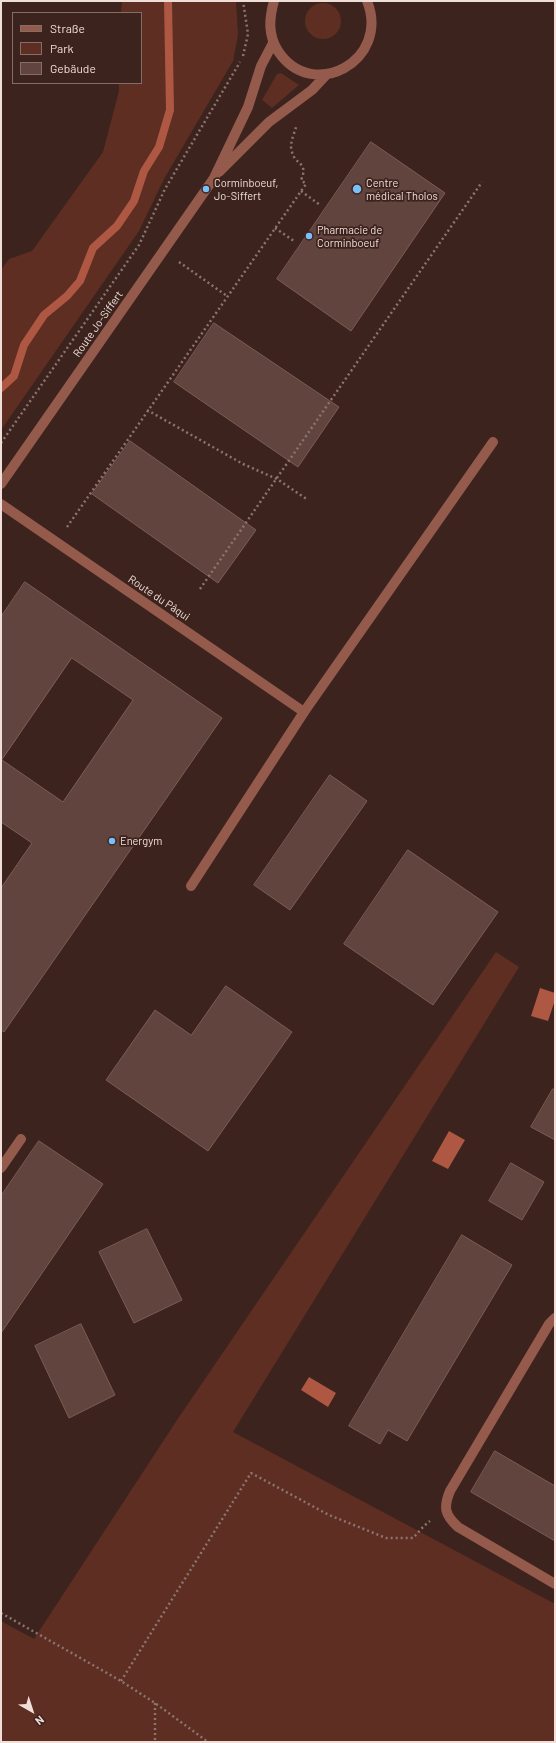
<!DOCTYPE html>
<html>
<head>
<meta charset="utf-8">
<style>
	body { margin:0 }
	#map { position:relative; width:556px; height:1743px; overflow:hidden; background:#3d231d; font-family:Barlow,sans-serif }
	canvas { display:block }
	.frame { position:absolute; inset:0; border:2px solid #f0ded9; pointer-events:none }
	.legend { position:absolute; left:12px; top:12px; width:130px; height:72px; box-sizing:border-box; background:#3d231d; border:1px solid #856e68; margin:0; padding:5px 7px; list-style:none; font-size:12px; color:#f0ded9 }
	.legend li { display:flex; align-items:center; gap:8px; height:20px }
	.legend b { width:20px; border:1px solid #856e68 }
	.north { position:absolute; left:12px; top:1691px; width:40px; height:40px; -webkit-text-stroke:3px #3d231d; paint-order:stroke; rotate:141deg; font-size:11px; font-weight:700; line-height:16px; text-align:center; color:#f0ded9 }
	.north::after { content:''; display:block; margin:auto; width:14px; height:18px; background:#f0ded9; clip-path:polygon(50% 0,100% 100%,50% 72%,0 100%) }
</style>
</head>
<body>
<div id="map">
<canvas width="556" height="1743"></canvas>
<div class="frame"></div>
<ul class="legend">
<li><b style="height:5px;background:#945a4b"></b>Straße</li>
<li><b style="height:11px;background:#5e2e22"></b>Park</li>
<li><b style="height:11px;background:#61443d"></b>Gebäude</li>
</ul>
<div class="north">N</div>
</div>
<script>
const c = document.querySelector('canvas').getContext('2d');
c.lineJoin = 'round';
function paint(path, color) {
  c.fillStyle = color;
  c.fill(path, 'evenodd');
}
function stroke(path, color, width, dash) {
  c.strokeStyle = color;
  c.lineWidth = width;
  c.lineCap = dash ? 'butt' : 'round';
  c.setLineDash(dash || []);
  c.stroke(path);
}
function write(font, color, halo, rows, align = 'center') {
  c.font = font + ' Barlow,sans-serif';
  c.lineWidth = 3.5;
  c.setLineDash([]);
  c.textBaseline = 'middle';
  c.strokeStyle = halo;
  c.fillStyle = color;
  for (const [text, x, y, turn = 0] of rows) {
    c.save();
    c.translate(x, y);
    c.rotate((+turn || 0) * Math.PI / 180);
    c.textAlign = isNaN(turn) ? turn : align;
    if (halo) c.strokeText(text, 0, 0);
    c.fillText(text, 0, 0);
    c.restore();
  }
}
paint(new Path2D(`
	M 122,1 L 236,1 L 238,35 L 233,61 L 164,179 L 139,231 L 1,430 L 1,270 L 9,259 L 32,251 L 103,152 L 119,91 L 119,83 L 141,83 L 141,13 L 121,13 Z
	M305 21a18 18 0 1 1 36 0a18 18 0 1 1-36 0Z
	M 281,73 L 299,85 L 272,108 L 262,100 L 277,74 Z
	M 496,952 L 519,967 L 233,1432 L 555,1604 L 555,1742 L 1,1742 L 1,1621 L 34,1639 L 177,1420 Z`), '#5e2e22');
paint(new Path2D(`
	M 540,988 L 555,993 L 555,1000 L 548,1021 L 531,1016 Z
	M 449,1131 L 465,1140 L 448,1169 L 432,1161 Z
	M 309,1377 L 336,1393 L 328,1407 L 301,1390 Z`), '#ae5742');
stroke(new Path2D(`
	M 1,388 L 14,376 L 24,345 L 44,315 L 67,296 L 80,281 L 93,248 L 117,226 L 134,201 L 144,171 L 159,147 L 170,110 L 168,1`), '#ae5742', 8);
const building = new Path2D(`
	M 371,142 L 445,193 L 351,331 L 277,279 Z
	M 214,323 L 339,407 L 298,467 L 174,382 Z
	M 130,441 L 256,530 L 218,583 L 92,494 Z
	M 25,582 L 222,718 L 4,1032 L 1,1030 L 1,888 L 32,843 L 1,822 L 1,617 ZM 72,658 L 133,700 L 63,802 L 2,760 Z
	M 330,775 L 367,801 L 290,910 L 254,885 Z
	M 408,850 L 498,912 L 433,1005 L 344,944 Z
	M 226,986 L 292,1032 L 208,1151 L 106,1080 L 155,1010 L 191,1035 Z
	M 553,1089 L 555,1090 L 555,1140 L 531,1127 Z
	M 39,1141 L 103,1184 L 1,1333 L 1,1196 Z
	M 511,1163 L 544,1182 L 522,1220 L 489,1201 Z
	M 147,1229 L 182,1300 L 134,1323 L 99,1252 Z
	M 462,1235 L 512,1265 L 407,1441 L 388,1430 L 380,1444 L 349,1426 Z
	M 81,1324 L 115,1395 L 69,1418 L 35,1346 Z
	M 495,1451 L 555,1486 L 555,1541 L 471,1492 Z`);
paint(building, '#61443d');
stroke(building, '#7b5d55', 1);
stroke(new Path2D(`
	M 243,56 L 248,34 L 243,1
	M 301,191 L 320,205
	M 275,228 L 294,241
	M 179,262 L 227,296
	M 147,410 L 243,464 L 277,479 L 308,500
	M 1,443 L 139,245 L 165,189 L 240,62
	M 67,527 L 306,184 L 301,180 C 309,162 295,165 292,152 C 289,144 294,135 296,127
	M 200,589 L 482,182
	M 1,1613 L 121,1681 L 155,1703 L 208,1742
	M 121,1681 L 251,1473 L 329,1515 L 386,1538 L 413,1538 L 424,1526 L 430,1521
	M 155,1703 L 155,1742`), '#8c7570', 2.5, [2, 3]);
stroke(new Path2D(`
	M 191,886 L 304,712 L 493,442
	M 555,1318 L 549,1324 L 450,1491 C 443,1508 445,1515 458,1527 L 555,1584`), '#945a4b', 10);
stroke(new Path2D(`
	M 1,504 L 304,712
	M 1,1168 L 21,1139`), '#945a4b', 10);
stroke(new Path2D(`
	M 274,1 C 269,19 268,35 278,51 C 312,103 391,61 367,1
	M 219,172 L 269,122 L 312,90 L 327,74
	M 1,484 L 214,178 L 248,107 L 261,66 L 273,43`), '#945a4b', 10);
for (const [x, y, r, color] of [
	[206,189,4,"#79bff8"],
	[357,189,5,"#79bff8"],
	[309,236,4,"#79bff8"],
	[112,841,4,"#79bff8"]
]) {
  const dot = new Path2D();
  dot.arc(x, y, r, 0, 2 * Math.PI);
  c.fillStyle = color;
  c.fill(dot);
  stroke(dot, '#3d231d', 1.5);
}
write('11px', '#f0ded9', '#3d231d', [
	["Corminboeuf,",214,183],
	["Jo-Siffert",214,196],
	["Centre",366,183],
	["médical Tholos",366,196],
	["Pharmacie de",317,230],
	["Corminboeuf",317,243],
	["Energym",120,841]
], 'left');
write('11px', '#f0ded9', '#3d231d', [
	["Route Jo-Siffert",98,324,-55],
	["Route du Pâqui",159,598,34]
]);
</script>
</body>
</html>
